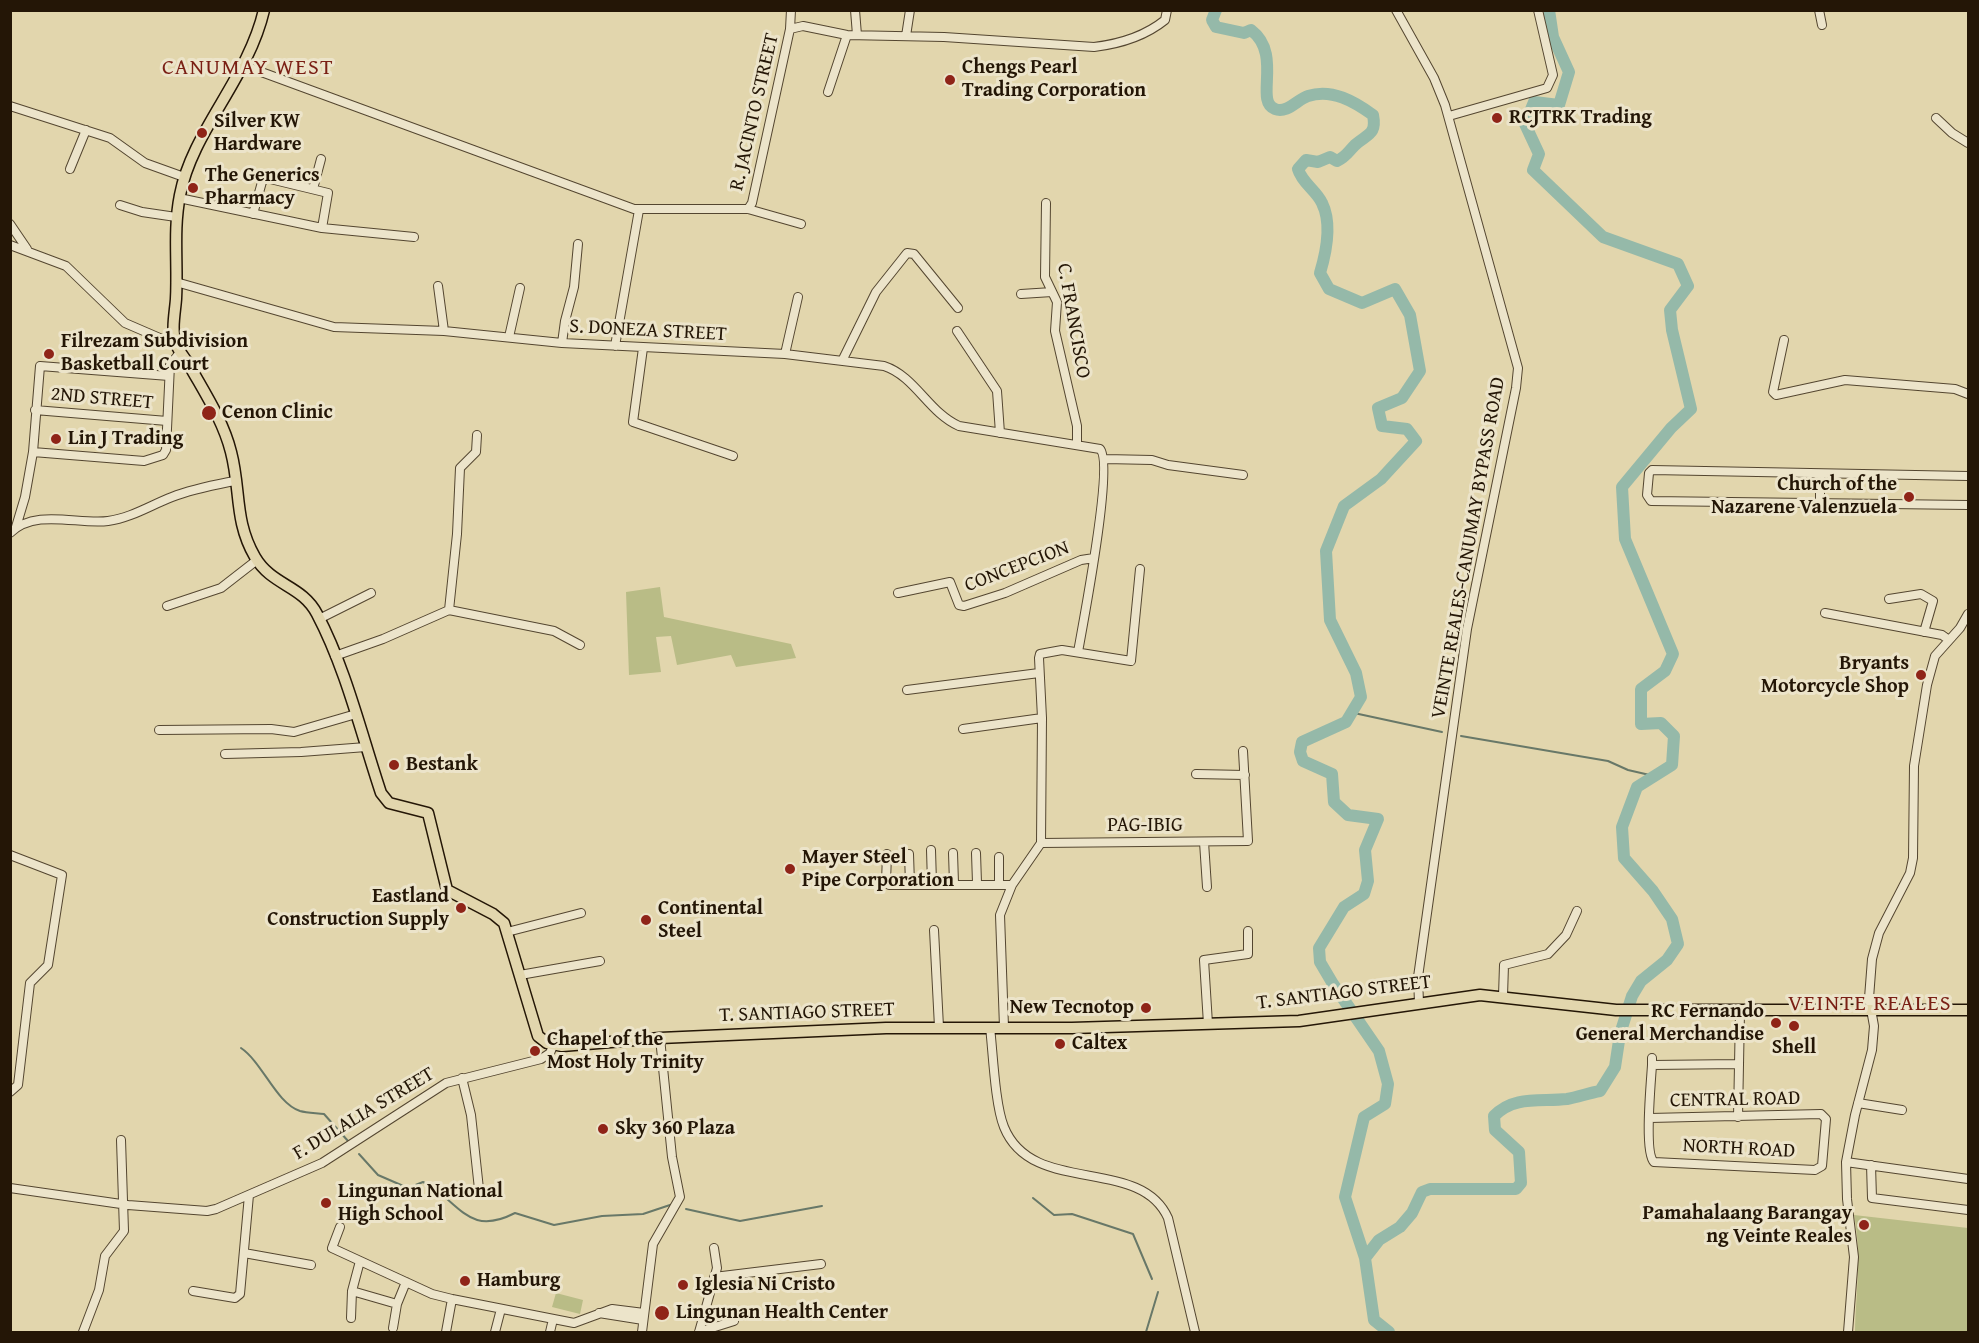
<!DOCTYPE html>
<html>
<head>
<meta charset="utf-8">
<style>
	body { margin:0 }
	#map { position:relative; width:1979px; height:1343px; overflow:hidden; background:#e2d6ad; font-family:"Gentium Book Plus",serif }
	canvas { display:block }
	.frame { position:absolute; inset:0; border:12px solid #241606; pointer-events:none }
</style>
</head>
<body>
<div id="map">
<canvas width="1979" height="1343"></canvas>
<div class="frame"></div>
</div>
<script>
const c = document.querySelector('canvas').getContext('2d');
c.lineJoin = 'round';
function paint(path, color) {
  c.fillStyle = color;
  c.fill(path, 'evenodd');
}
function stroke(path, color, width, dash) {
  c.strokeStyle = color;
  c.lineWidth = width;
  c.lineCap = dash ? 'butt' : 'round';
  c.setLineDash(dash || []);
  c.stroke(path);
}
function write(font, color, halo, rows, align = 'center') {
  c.font = font + ' "Gentium Book Plus",serif';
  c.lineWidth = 6;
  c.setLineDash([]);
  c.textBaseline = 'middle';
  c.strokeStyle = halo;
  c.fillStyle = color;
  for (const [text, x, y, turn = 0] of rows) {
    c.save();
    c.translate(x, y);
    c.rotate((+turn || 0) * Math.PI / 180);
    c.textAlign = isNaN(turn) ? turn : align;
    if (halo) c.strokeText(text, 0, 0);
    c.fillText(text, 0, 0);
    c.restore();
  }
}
paint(new Path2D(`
	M 660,587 L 664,617 L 791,644 L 796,658 L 736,667 L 731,655 L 677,665 L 671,636 L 656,637 L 661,672 L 629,675 L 626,592 Z
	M 1854,1215 L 1968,1228 L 1968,1332 L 1855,1332 C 1856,1291 1862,1257 1854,1215 Z
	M 556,1293 L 583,1300 L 580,1314 L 552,1307 Z`), '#b9bc86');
stroke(new Path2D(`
	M 1354,713 L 1442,732
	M 1461,736 L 1608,761 L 1628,770 L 1654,776
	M 241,1048 C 263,1063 276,1103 300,1111 C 307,1113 317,1113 324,1114 L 348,1141
	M 359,1154 L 378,1175 L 408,1188 L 423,1182 L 431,1186 C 463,1209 472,1235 515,1213 L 554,1225 L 602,1216 L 643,1214 L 673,1204
	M 1033,1198 L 1054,1215 L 1072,1214 L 1133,1234 L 1152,1279
	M 686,1209 L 740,1221 L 822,1206
	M 1146,1332 L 1158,1292`), '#687868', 2);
stroke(new Path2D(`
	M 1216,10 L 1212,20 L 1216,27 L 1244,33 L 1251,30 C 1283,54 1254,102 1275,109 C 1287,114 1298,99 1308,96 C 1332,88 1355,102 1373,115 C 1377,135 1367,134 1355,145 C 1348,152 1346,157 1337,161 L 1330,157 L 1318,162 L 1306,160 L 1298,169 C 1302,183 1316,190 1322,203 C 1332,223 1326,253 1320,273 L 1329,289 L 1362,303 L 1395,289 L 1410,315 L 1420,371 L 1402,398 L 1378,408 L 1382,426 L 1407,429 L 1416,441 L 1381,479 L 1344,506 L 1326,551 L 1330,620 L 1356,673 L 1361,697 L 1346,722 L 1302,742 L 1300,752 L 1303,761 L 1332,774 L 1334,802 L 1348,815 L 1378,819 L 1365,850 L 1368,881 L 1364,894 L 1344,907 L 1319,948 L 1320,962 L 1333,984 L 1379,1051 L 1388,1084 L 1385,1104 L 1364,1117 L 1345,1197 L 1365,1258 L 1374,1320 L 1389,1332
	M 1365,1258 L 1379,1240 L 1400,1227 L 1412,1213 L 1422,1192 L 1430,1189 L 1516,1189 L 1521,1183 L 1519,1152 L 1495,1130 L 1494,1116 C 1514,1095 1541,1102 1567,1099 C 1578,1097 1589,1093 1600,1091 L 1615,1067 L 1620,1034 L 1632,996 L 1641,981 L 1667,960 L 1678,944 L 1672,919 L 1653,891 L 1624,858 L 1622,827 L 1637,787 L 1672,765 L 1674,736 L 1661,723 L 1641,724 L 1641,689 L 1665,671 L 1673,654 L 1625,539 L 1622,487 L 1671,428 L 1691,409 L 1672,330 L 1670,310 L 1688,286 L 1678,264 L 1603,237 L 1533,170 L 1539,154 L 1525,124 L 1534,102 L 1559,105 L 1569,72 L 1553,37 L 1549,10`), '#95b9a9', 12);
const minor = new Path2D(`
	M 855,10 L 857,35
	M 1396,10 L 1434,78 L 1445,105 L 1518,368 L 1516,388 L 1467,629 L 1418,977 L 1419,1003
	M 1819,10 L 1822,25
	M 790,29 L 803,26 L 847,35 L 944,37 L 1094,47 C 1119,44 1144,37 1165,20 L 1167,10
	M 906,36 L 910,10
	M 245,66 L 634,209 L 748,209 L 801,224
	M 828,92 L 847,35
	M 10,106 L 110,138 L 145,163 L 184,177
	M 1449,116 L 1547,88 L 1553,75 L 1538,10
	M 1936,118 L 1952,133 L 1968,143
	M 70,169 L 86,130
	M 313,189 L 321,159
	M 179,198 L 322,228 L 414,237
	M 1046,203 L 1045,277 L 1057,302 L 1055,331 L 1077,426 L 1077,444
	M 120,205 L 142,212 L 176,217
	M 748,209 L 752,203 L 790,29 L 791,10
	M 253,214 L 262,182 L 266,178 L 328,193 L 322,228
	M 10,224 L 27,249
	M 10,245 L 66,266 L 125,323 L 176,345
	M 176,282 L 334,327 L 444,331 L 562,343 L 785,354 L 884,366 C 915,376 929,413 959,426 L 1100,449 C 1114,463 1083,624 1078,652
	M 438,286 L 444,331
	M 1021,294 L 1052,292
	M 957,331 L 997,391 L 1000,433
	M 509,337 L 520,288
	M 1784,340 L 1773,392 L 1776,395 L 1845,380 L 1955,389 L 1968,394
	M 562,343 L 565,321 L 574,287 L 578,244
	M 615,346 L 639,210
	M 643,348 L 633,422 L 733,456
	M 785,354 L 798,297
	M 843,359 L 876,292 L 907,253 L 914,254 L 958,308
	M 35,410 L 167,421
	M 33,452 L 144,461 L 163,455 L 166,450 L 170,365 L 181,351
	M 1105,459 L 1152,460 L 1168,465 L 1243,475
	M 1820,475 L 1820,503
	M 1968,476 L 1652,470 L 1649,473 L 1647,495 L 1651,501 L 1968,505
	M 16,527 L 25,497 L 33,452 L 40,366 L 169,376
	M 10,533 C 36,508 78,525 108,521 C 131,518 151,505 172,497 C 192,489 214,485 234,481
	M 898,593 L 950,582 L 959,605 L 964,606 L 1005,593 L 1081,560 L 1094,558
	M 1889,599 L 1921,594 L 1933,601 L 1924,632
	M 167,606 L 221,588 L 257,560
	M 449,610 L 554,631 L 580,645
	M 1825,613 L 1942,635 L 1949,640
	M 319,619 L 371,593
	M 335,656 L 383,639 L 449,610 L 457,534 L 460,468 L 476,452 L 477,435
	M 907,690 L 1039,673
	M 963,729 L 1042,718
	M 159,730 L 271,729 L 294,732 L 356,714
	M 225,754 L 301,752 L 366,747
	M 1196,774 L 1245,775
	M 1204,842 L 1207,887
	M 1041,843 L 1248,841 L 1243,751
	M 931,850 L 932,883
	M 953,853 L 954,883
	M 976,853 L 977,883
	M 887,854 L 886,882 L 889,885 L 1012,885
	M 909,854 L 910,884
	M 10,855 L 62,875 L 48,965 L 30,983 L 18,1085 L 10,1092
	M 999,884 L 999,857
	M 934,930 L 939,1027
	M 507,932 L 581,913
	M 520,975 L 600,961
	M 1503,996 L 1504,965 L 1548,954 L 1566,935 L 1577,911
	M 1208,1024 L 1204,960 L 1248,954 L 1248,931
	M 990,1027 C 993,1053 995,1105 1004,1127 C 1032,1197 1140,1155 1168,1218 L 1195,1332
	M 1004,1027 L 1000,915 L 1012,885 L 1041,843 L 1042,718 L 1039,658 L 1040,654 L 1062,650 L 1131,661 L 1140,569
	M 1652,1065 L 1739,1064
	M 462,1078 L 471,1115 L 479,1189
	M 1858,1103 L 1902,1110
	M 1738,1117 L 1740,1012
	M 1650,1118 L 1821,1114 L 1826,1119 L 1822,1166 L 1815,1170 L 1654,1162 C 1644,1153 1651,1082 1652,1065 L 1652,1058
	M 1846,1162 L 1968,1179
	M 1871,1165 L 1872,1198 L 1968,1210
	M 10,1188 L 128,1205 L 207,1211 L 216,1209 L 322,1163 L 446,1083 L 541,1059 L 550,1053 L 553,1046
	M 340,1227 L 332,1248 L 432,1294 L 452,1299 L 574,1323 L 612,1309 L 644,1313
	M 244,1253 L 311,1265
	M 714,1277 L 821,1264
	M 193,1291 L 235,1298 L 240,1294 L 249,1195
	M 352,1291 L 397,1304
	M 599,1313 L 643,1320
	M 351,1318 L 352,1291 L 360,1261
	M 393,1328 L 397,1304 L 406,1282
	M 83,1332 L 99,1290 L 105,1256 L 124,1231 L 121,1140
	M 446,1332 L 452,1299
	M 495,1332 L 501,1309
	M 550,1332 L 553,1319
	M 642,1332 L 653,1244 L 680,1197 L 672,1157 L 660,1038
	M 699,1332 L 717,1268 L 714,1248
	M 699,1332 L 734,1321
	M 1848,1332 L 1854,1257 L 1847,1199 L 1846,1162 L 1855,1115 L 1872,1050 L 1874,1026 L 1869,998 L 1872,959 L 1879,933 L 1910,873 L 1913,858 L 1914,766 L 1927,685 L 1935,656 L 1960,628 L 1968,614`);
const major = new Path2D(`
	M 264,10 C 248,79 192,131 180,195 C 173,230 178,264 176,299 C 175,313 171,330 176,344 C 178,350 184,357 188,363 C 204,392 223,420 231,452 C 241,490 234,521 255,557 C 272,586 302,585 317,614 C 346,669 361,733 381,793 L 389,803 L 428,813 L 447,890 L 493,914 L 504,923 L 538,1036 L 547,1043 L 562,1046 L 660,1038 L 886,1028 L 1072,1028 L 1299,1021 L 1480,995 L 1616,1010 L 1968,1010`);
stroke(minor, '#544630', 10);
stroke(major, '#241606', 13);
stroke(minor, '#ece4ca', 8);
stroke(major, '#e2d6ad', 10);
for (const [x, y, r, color] of [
	[950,80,6,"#8f2418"],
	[1497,118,6,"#8f2418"],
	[202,133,6,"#8f2418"],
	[193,188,6,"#8f2418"],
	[49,354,6,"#8f2418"],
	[209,413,8,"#8f2418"],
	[56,439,6,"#8f2418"],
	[1909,497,6,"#8f2418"],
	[1921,675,6,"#8f2418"],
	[394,765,6,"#8f2418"],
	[790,869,6,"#8f2418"],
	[461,908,6,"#8f2418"],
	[646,920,6,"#8f2418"],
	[1146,1008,6,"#8f2418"],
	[1776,1023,6,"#8f2418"],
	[1794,1026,6,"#8f2418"],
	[1060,1044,6,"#8f2418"],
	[535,1051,6,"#8f2418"],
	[603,1129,6,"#8f2418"],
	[326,1203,6,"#8f2418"],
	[1864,1225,6,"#8f2418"],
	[465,1281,6,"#8f2418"],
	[683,1285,6,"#8f2418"],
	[662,1313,8,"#8f2418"]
]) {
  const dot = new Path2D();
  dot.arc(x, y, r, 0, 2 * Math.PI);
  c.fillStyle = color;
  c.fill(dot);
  stroke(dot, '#ece4ca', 2);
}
write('bold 20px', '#241606', '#ece4ca', [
	["Chengs Pearl",962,68],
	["Trading Corporation",962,91],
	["RCJTRK Trading",1509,118],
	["Silver KW",214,122],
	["Hardware",214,145],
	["The Generics",205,176],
	["Pharmacy",205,199],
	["Filrezam Subdivision",61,342],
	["Basketball Court",61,365],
	["Cenon Clinic",222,413],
	["Lin J Trading",68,439],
	["Church of the",1897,485,"right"],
	["Nazarene Valenzuela",1897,508,"right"],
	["Bryants",1909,664,"right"],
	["Motorcycle Shop",1909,687,"right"],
	["Bestank",406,765],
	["Mayer Steel",802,858],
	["Pipe Corporation",802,881],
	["Eastland",449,897,"right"],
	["Construction Supply",449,920,"right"],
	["Continental",658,909],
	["Steel",658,932],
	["New Tecnotop",1134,1008,"right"],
	["RC Fernando",1764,1012,"right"],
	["General Merchandise",1764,1035,"right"],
	["Chapel of the",547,1040],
	["Most Holy Trinity",547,1063],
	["Caltex",1072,1044],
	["Shell",1794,1048,"center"],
	["Sky 360 Plaza",615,1129],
	["Lingunan National",338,1192],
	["High School",338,1215],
	["Pamahalaang Barangay",1852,1214,"right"],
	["ng Veinte Reales",1852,1237,"right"],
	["Hamburg",477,1281],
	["Iglesia Ni Cristo",695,1285],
	["Lingunan Health Center",676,1313]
], 'left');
write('20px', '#241606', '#ece4ca', [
	["R. JACINTO STREET",755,112,-77],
	["C. FRANCISCO",1073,321,80],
	["S. DONEZA STREET",648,331,3],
	["2ND STREET",102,399,5],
	["VEINTE REALES-CANUMAY BYPASS ROAD",1469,548,-80],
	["CONCEPCION",1017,567,-21],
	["PAG-IBIG",1145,826],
	["T. SANTIAGO STREET",1344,993,-7],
	["T. SANTIAGO STREET",807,1013,-2],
	["CENTRAL ROAD",1735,1100,-1],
	["F. DULALIA STREET",364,1114,-31],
	["NORTH ROAD",1739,1149,3]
]);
c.letterSpacing = '1.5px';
write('22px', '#7a1f14', '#ece4ca', [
	["CANUMAY WEST",248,68],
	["VEINTE REALES",1870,1004]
]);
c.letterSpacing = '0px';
</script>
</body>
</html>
